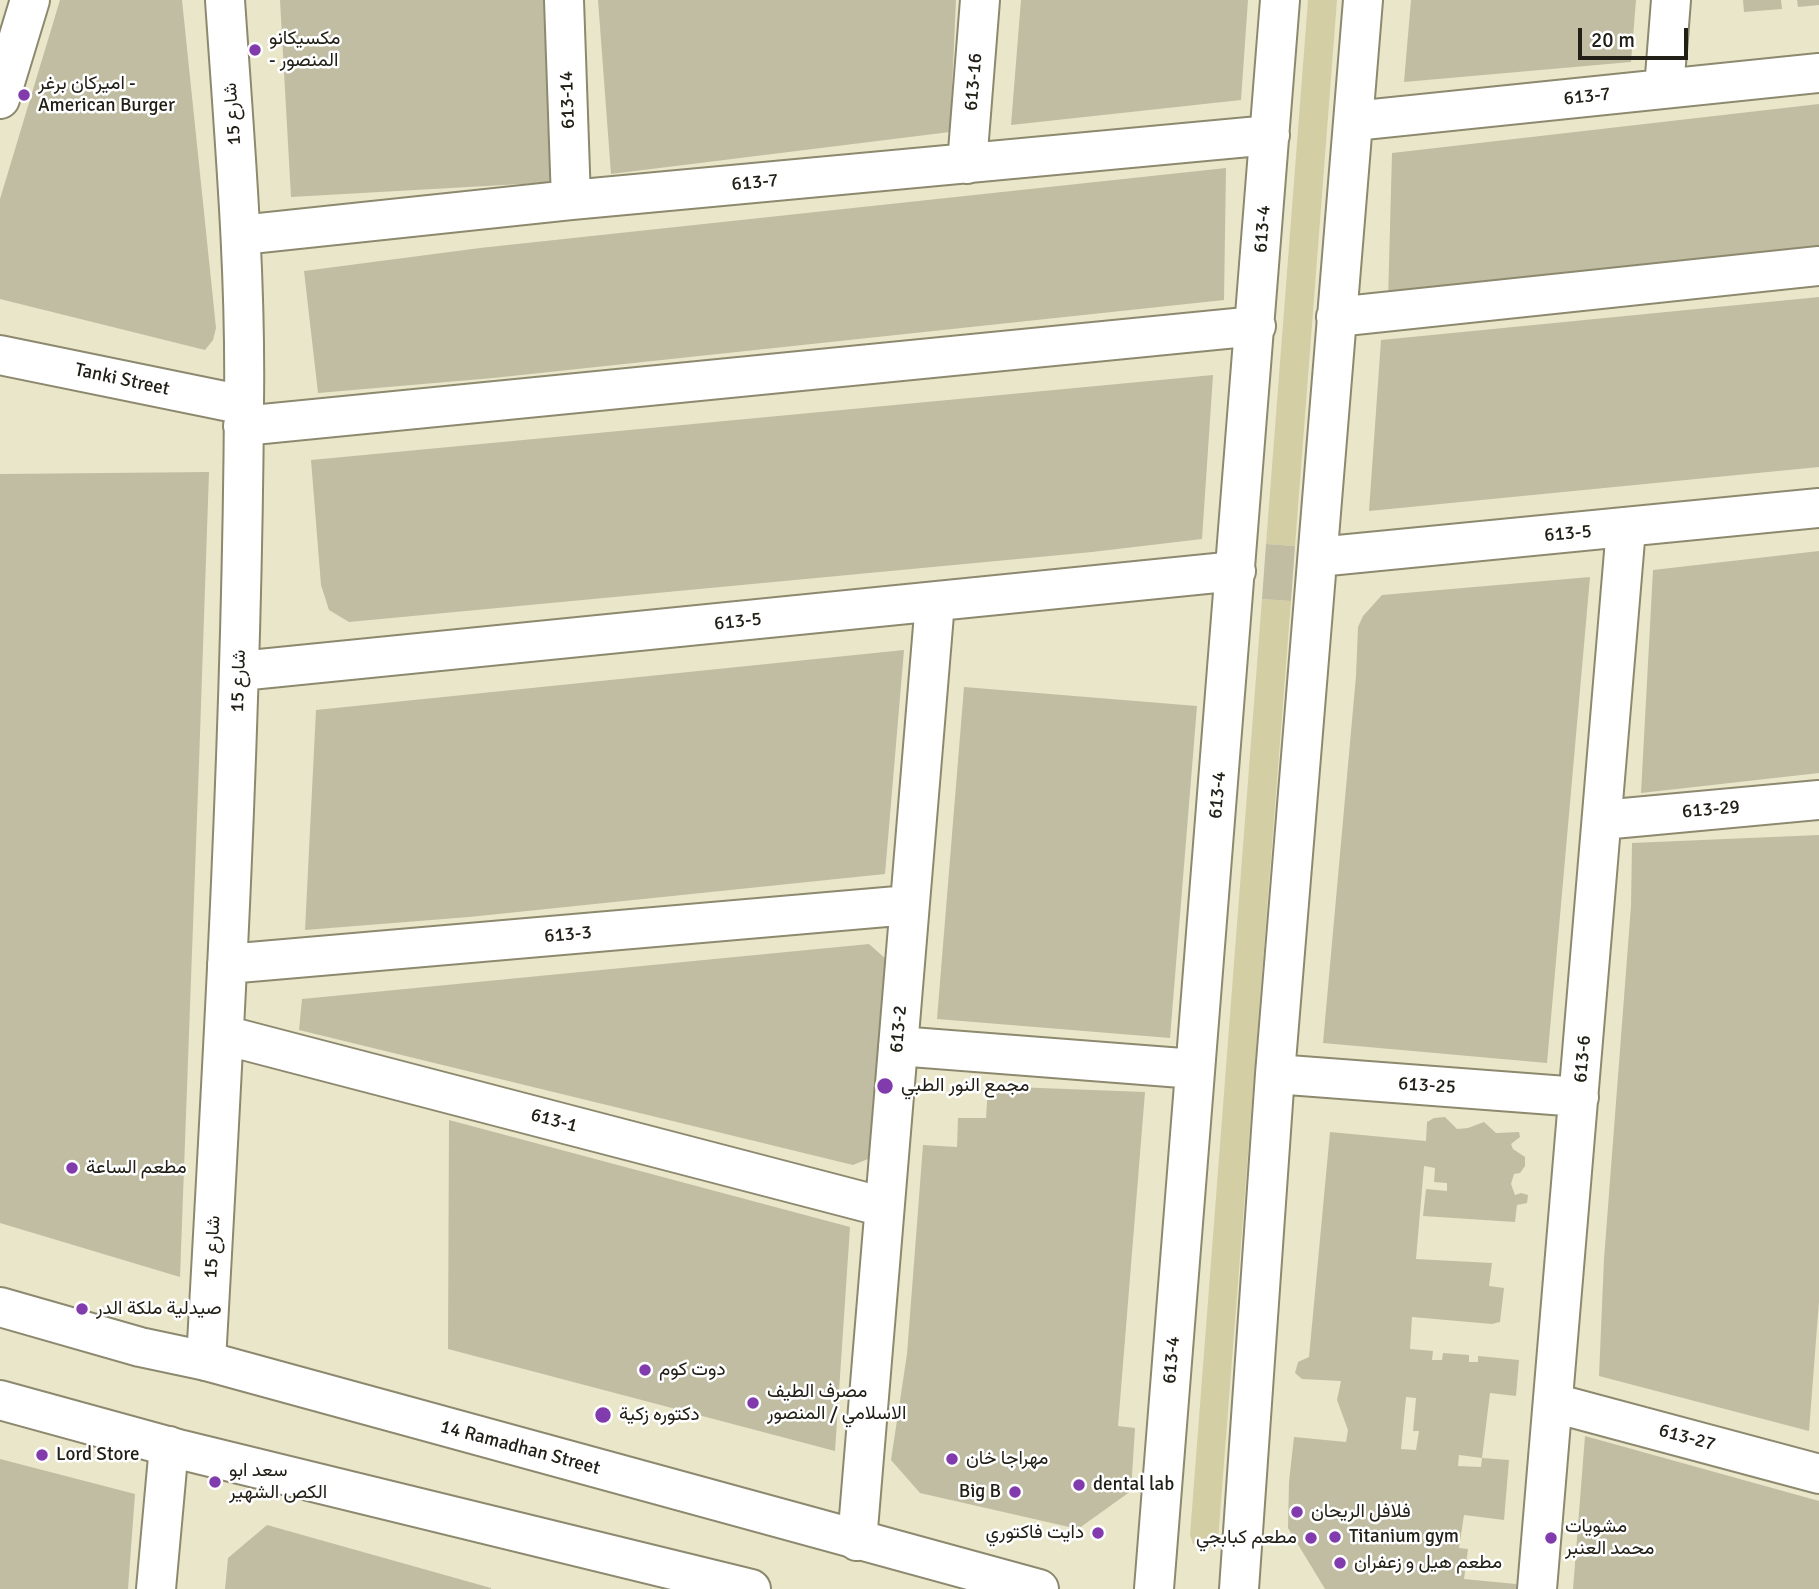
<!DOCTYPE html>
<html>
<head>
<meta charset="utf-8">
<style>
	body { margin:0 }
	#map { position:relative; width:1819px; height:1589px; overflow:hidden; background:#eae6ca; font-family:Signika,sans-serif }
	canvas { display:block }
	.scale { position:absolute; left:1578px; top:28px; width:110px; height:32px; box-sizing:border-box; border:4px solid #222016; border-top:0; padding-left:9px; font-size:21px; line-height:24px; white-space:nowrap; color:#222016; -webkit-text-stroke:5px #fff; paint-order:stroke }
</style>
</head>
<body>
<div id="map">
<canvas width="1819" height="1589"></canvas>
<div class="scale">20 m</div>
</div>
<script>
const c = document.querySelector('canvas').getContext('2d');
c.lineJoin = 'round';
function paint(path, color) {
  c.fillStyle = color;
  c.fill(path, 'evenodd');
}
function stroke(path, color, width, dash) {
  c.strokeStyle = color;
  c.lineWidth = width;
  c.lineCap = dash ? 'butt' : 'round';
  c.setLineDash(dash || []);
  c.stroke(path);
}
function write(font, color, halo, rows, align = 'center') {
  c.font = font + ' Signika,Vazirmatn,sans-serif';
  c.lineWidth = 5;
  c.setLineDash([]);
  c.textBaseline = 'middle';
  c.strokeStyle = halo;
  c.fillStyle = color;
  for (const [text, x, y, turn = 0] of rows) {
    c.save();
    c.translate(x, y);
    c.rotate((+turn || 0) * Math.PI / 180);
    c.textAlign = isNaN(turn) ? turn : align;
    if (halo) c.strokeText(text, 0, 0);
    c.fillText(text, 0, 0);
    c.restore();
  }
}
paint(new Path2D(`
	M 1308,0 L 1337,0 L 1295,546 L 1266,544 Z
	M 1262,599 L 1291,601 L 1218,1540 L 1211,1548 L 1202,1549 L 1193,1544 L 1190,1535 Z`), '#d4cea5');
paint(new Path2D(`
	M 60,0 L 182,0 L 216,328 L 213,340 L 205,350 L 0,299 L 0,199 Z
	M 280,0 L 547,0 L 557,182 L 291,197 Z
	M 598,0 L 956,0 L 950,132 L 611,174 Z
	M 1021,0 L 1248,0 L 1241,100 L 1011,125 Z
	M 1411,0 L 1636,0 L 1631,62 L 1404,82 Z
	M 1743,0 L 1781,0 L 1782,9 L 1744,12 Z
	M 1797,0 L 1819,0 L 1819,5 L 1798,7 Z
	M 1819,104 L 1819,251 L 1388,301 L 1392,153 Z
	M 1226,168 L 1224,300 L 493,378 L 318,393 L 304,271 L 480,248 Z
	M 1819,297 L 1819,467 L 1369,511 L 1381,340 Z
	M 1213,375 L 1202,539 L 1092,552 L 349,622 L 329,610 L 321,585 L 311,460 Z
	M 209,472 L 199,763 L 180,1277 L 0,1223 L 0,474 Z
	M 1266,544 L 1295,546 L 1291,601 L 1262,599 Z
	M 1819,551 L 1819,773 L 1641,793 L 1653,570 Z
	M 1590,577 L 1547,1063 L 1323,1043 L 1356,676 L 1358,627 L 1363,616 L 1382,595 Z
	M 904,650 L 885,874 L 469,917 L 305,930 L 316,710 Z
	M 964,687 L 1197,706 L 1170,1038 L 937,1019 Z
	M 1819,835 L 1819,1301 L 1809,1431 L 1599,1376 L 1604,1259 L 1631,906 L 1632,843 Z
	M 869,944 L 887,960 L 873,1157 L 853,1165 L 299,1030 L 302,999 Z
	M 988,1086 L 1145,1092 L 1118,1426 L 1135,1428 L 1131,1491 L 1078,1529 L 920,1493 L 891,1460 L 907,1354 L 923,1145 L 957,1147 L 958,1118 L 986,1118 Z
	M 1445,1117 L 1457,1129 L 1468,1128 L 1484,1122 L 1496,1133 L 1519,1132 L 1520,1137 L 1511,1144 L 1513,1149 L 1525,1157 L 1525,1166 L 1520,1173 L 1514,1174 L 1511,1184 L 1515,1195 L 1521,1193 L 1528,1195 L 1527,1203 L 1517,1205 L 1515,1222 L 1423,1216 L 1426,1189 L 1447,1191 L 1447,1183 L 1434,1182 L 1435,1168 L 1424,1166 L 1416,1259 L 1492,1263 L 1489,1286 L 1504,1288 L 1500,1322 L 1492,1324 L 1412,1317 L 1410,1349 L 1433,1351 L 1432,1360 L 1442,1360 L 1443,1353 L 1469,1355 L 1469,1362 L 1478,1362 L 1478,1356 L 1519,1360 L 1516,1396 L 1490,1393 L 1482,1458 L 1459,1455 L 1458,1466 L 1481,1467 L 1482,1458 L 1509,1460 L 1504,1520 L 1464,1515 L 1459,1548 L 1468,1549 L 1464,1579 L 1516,1584 L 1516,1589 L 1325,1589 L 1288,1528 L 1289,1482 L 1294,1437 L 1346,1442 L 1348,1430 L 1337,1400 L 1341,1381 L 1302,1379 L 1295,1373 L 1298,1362 L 1309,1357 L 1330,1132 L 1426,1141 L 1427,1122 L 1434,1118 ZM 1406,1397 L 1416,1398 L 1413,1431 L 1419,1431 L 1416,1450 L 1401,1449 Z
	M 449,1120 L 850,1227 L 835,1451 L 448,1349 Z
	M 1585,1436 L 1819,1501 L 1819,1589 L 1573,1589 Z
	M 0,1459 L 135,1494 L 128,1589 L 0,1589 Z
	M 267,1525 L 491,1588 L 491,1589 L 225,1589 L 228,1558 Z`), '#c1bda2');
const minor = new Path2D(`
	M 564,0 L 571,200
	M 1664,89 L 1671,0
	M 0,99 L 30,0
	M 1354,121 L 1819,73
	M 967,164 L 980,0
	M 241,235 L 571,200 L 1270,135
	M 1336,317 L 1819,266
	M 0,355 L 244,405
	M 243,426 L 1256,326
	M 1318,557 L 1819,508
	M 240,671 L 1236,571
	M 1602,820 L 1819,800
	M 227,964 L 909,905
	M 224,1035 L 884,1207
	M 898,1046 L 1195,1069
	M 1275,1074 L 1579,1097
	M 206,1361 C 224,1042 242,723 244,403 C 246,269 234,134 225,0
	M 1554,1403 L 1819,1474
	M 857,1541 L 935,602
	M 156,1589 L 169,1446
	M 1154,1589 L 1280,0
	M 1239,1589 L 1275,1074 L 1363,0
	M 1537,1589 L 1626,528`);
const major = new Path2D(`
	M 0,1307 L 140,1347 L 206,1361 L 1039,1589
	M 0,1400 L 182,1450 L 751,1589`);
stroke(minor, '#8d896f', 42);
stroke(major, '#8d896f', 42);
stroke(minor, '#fff', 38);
stroke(major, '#fff', 38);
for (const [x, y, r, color] of [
	[255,50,7,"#823bad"],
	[24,95,7,"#823bad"],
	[885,1086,9,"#823bad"],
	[72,1168,7,"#823bad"],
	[82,1309,7,"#823bad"],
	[645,1370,7,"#823bad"],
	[753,1403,7,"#823bad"],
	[603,1415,9,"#823bad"],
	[42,1455,7,"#823bad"],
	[952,1459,7,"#823bad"],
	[215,1482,7,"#823bad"],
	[1079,1485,7,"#823bad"],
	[1015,1492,7,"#823bad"],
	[1297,1512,7,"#823bad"],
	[1098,1533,7,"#823bad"],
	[1335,1537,7,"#823bad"],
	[1311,1538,7,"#823bad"],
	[1551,1538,7,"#823bad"],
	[1340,1563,7,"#823bad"]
]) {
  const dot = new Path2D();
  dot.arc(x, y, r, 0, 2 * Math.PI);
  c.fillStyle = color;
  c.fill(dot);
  stroke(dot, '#fff', 2.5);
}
write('19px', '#222016', '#fff', [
	["مكسيكانو",269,39],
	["- المنصور",269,61],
	["اميركان برغر -",38,84],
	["American Burger",38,106],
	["مجمع النور الطبي",901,1086],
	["مطعم الساعة",86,1168],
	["صيدلية ملكة الدر",96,1309],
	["دوت كوم",659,1370],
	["مصرف الطيف",767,1392],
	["الاسلامي / المنصور",767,1414],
	["دكتوره زكية",619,1415],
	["Lord Store",56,1455],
	["مهراجا خان",966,1459],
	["سعد ابو",229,1471],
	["الكص الشهير",229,1493],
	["dental lab",1093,1485],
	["Big B",1001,1492,"right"],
	["فلافل الريحان",1311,1512],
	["مشويات",1565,1527],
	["محمد العنبر",1565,1549],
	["دايت فاكتوري",1084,1533,"right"],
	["Titanium gym",1349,1537],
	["مطعم كبابجي",1297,1538,"right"],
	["مطعم هيل و زعفران",1354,1563]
], 'left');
write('19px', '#222016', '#fff', [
	["613-16",974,82,-85],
	["613-7",1587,97,-6],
	["613-14",568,100,-92],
	["شارع 15",233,114,-94],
	["613-7",755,183,-5],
	["613-4",1263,229,-86],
	["Tanki Street",122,380,12],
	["613-5",1568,534,-5],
	["613-5",738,622,-6],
	["شارع 15",239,681,-88],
	["613-4",1218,795,-85],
	["613-29",1711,810,-5],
	["613-3",568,935,-5],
	["613-2",899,1029,-85],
	["613-6",1583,1059,-85],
	["613-25",1427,1086,4],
	["613-1",554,1121,15],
	["شارع 15",213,1247,-87],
	["613-4",1172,1360,-85],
	["613-27",1687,1438,15],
	["14 Ramadhan Street",520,1448,15]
]);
</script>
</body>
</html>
